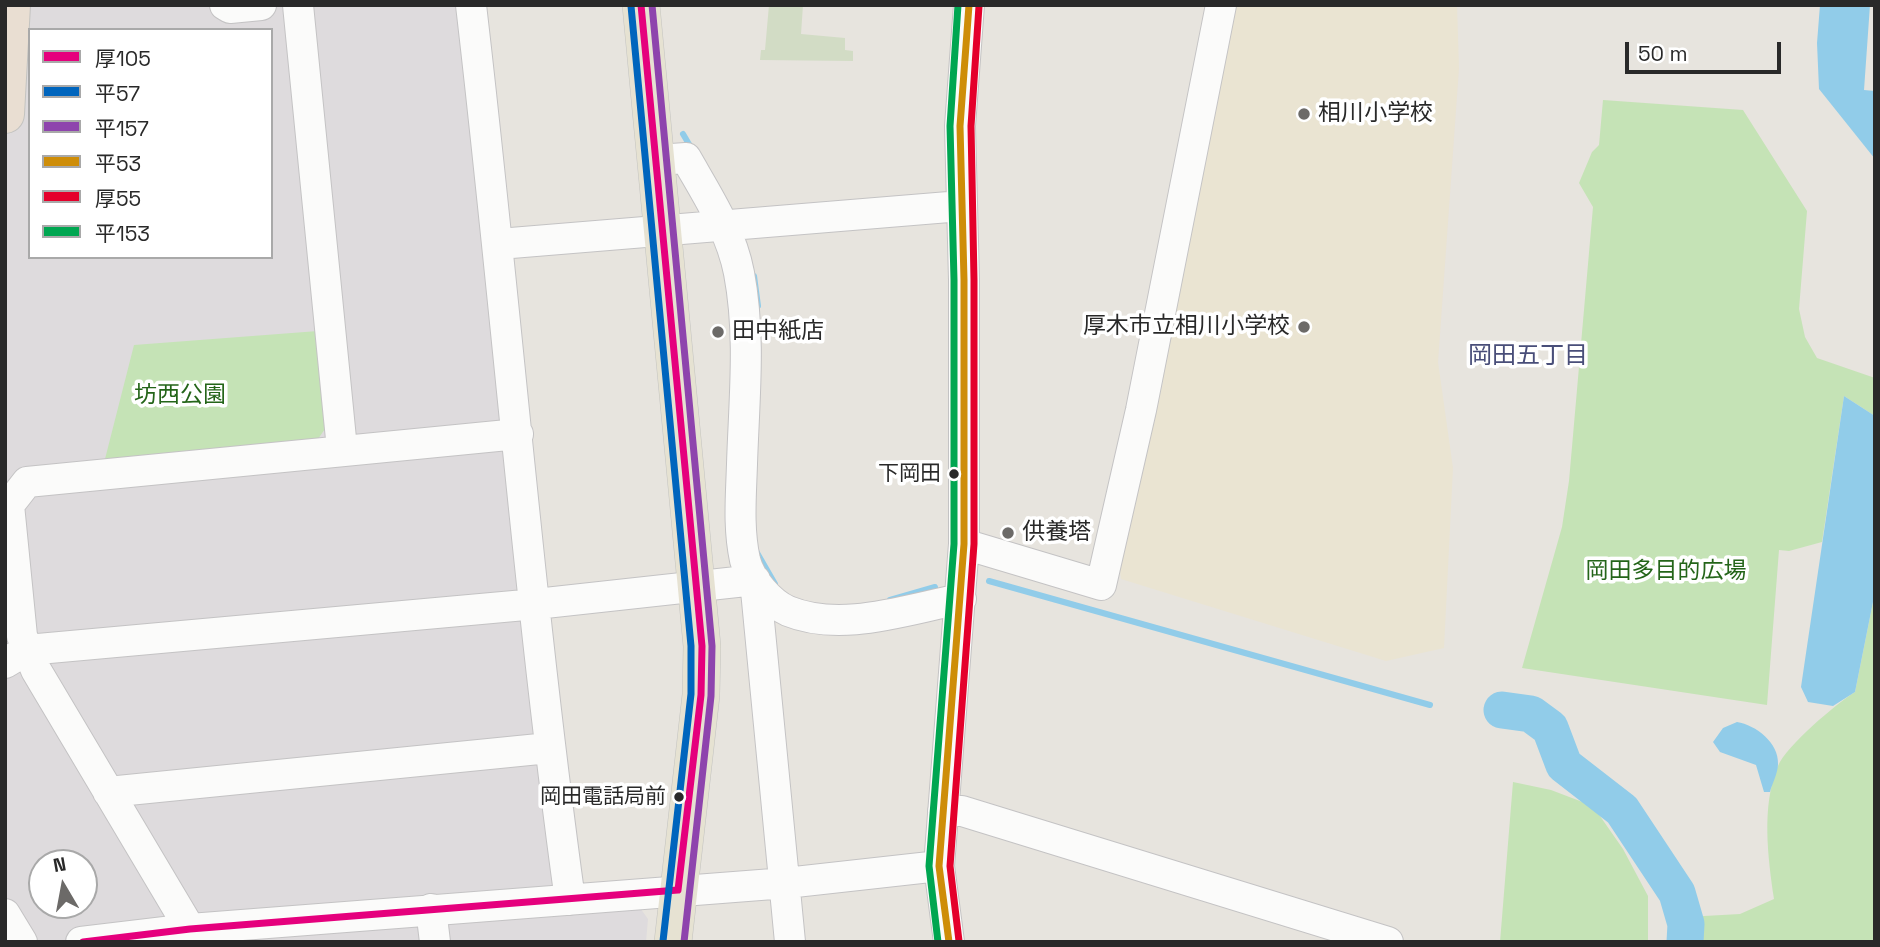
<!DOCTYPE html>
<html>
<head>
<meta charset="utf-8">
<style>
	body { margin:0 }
	#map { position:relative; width:1880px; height:947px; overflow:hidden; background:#e7e4de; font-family:"Space Grotesk","Noto Sans JP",sans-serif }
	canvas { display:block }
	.frame { position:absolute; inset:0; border:7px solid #292929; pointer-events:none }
	.legend { position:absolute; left:28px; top:28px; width:245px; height:231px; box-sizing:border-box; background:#fff; border:2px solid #a9a9a9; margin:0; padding:9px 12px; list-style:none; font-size:21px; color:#292929 }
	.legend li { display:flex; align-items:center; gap:14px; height:35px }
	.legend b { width:35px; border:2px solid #a9a9a9 }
	.north { position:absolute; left:28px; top:849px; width:70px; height:70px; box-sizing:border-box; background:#fff; border:2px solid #a9a9a9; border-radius:50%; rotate:350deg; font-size:19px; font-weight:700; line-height:28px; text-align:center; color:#292929 }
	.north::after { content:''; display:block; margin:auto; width:24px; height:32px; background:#6c6a68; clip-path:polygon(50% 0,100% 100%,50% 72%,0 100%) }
	.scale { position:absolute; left:1625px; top:42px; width:156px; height:32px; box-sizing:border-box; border:4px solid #292929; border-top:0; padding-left:9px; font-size:21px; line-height:24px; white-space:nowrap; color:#292929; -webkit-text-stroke:5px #fff; paint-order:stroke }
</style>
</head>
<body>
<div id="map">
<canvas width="1880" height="947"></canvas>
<div class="frame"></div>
<ul class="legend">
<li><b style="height:9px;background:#e5007d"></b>厚105</li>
<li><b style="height:9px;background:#0065bd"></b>平57</li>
<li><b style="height:9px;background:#8e44ad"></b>平157</li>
<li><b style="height:9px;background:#ce8d08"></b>平53</li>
<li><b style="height:9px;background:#e4002b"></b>厚55</li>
<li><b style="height:9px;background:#00a651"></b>平153</li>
</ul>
<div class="north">N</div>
<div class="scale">50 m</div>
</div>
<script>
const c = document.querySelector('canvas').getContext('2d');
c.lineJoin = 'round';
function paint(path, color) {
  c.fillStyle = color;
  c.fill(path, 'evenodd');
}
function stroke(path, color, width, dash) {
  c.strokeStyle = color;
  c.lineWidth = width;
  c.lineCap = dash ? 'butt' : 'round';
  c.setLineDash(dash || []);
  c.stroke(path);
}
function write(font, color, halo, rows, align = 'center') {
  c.font = font + ' "Space Grotesk","Noto Sans JP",sans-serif';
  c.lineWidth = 7;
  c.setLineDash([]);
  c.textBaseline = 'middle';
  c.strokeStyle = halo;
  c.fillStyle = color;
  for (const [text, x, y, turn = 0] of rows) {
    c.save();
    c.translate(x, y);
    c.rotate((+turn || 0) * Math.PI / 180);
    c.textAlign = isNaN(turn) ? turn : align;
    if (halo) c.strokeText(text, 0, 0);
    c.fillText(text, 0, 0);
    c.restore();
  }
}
paint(new Path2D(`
	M 5,5 L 461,5 L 560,907 L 638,905 L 648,919 L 646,942 L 5,942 ZM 30,30 L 271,30 L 271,257 L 30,257 ZM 42,863 L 84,863 L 84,905 L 42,905 Z`), '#dedbdd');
paint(new Path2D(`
	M 1235,5 L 1457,5 L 1459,68 L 1438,362 L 1453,468 L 1444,648 L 1386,661 L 1121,579 L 1118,555 L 1163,383 L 1160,372 Z`), '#eae4d2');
paint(new Path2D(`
	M 1603,100 L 1743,110 L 1807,211 L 1799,309 L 1805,337 L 1817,358 L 1875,378 L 1875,416 L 1844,396 L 1822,542 L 1789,551 L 1779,550 L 1767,705 L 1522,668 L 1562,527 L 1569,481 L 1593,207 L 1579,183 L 1592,152 L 1599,145 Z
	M 318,331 L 327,426 L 318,439 L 105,459 L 134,345 Z
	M 1875,592 L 1875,942 L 1690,942 L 1686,917 L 1740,914 L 1774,899 C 1768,858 1761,806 1778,766 C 1786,746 1836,704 1855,692 Z
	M 1513,782 L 1551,790 L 1593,806 L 1623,849 L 1648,896 L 1648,942 L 1500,942 Z`), '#c5e3b6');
paint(new Path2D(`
	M 769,5 L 803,5 L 801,34 L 845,38 L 845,50 L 853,51 L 853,61 L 760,60 L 761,50 L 765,50 Z`), '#d2dcc5');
paint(new Path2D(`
	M 1820,5 L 1870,5 L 1864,90 L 1875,91 L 1875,159 L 1819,89 L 1817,43 Z
	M 1844,396 L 1875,416 L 1875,592 L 1855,692 L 1833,706 L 1808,702 L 1801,687 Z
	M 1737,722 C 1756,725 1779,743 1778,764 C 1778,773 1772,784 1770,792 L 1764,792 L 1756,765 L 1720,752 L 1713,742 L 1723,728 Z
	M 1677,893 L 1686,908 L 1690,942 L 1680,942 L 1684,925 L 1670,900 L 1671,895 Z`), '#91cce9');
stroke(new Path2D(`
	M 683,134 L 693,151
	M 754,276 L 758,306
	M 756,551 L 775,584
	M 989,581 L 1430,705
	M 890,600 L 935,587`), '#91cce9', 6);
stroke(new Path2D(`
	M 1502,710 L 1531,714 L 1550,728 L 1564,765 L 1622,810 L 1677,893 L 1686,924 L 1685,942`), '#91cce9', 37);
const minor = new Path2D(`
	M 225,5 L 230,8 L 261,5
	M 298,5 L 342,449
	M 471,5 C 506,303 529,603 570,900
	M 657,160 L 686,158 C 707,195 731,231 739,273 C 751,336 744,400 742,464 C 741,496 738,528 745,560 C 750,580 770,603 788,611 C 842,633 907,609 961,599
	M 499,244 L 961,206
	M 964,544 L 1101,585 L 1141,410 L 1221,5
	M 5,663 L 27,650 L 536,604 L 755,580 L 790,942
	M 108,792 L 549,748
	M 943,811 L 962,811 L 1388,942
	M 431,909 L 435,942
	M 5,914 L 22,942
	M 190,929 L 36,670 L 22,636 L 9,505 L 27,482 L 518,434
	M 81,942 L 190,929 L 786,883 L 939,866
	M 949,942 L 939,866 L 964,544 L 964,280 L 960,126 L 969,5`);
const major = new Path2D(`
	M 641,5 L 702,646 L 701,695 L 673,942`);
const highway = new Path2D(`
	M 5,114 L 11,5`);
stroke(minor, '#c4c3c4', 32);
stroke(major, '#c3c3c0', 38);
stroke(highway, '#c3c3c0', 40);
stroke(minor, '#fbfbfa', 30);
stroke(major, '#e6e2d2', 37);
stroke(highway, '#e9ded2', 38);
stroke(new Path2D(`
	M 641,5 L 702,646 L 701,695 L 678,890
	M 83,942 L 190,929 L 678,890`), '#e5007d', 7);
stroke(new Path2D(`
	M 631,6 L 691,646 L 691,694 L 663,941`), '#0065bd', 7);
stroke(new Path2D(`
	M 652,5 L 712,646 L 711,696 L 684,942`), '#8e44ad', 7);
stroke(new Path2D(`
	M 949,942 L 939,866 L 964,544 L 964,280 L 960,126 L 969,5`), '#ce8d08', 7);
stroke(new Path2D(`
	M 959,941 L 950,866 L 974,544 L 974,280 L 971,126 L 979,6`), '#e4002b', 7);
stroke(new Path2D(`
	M 938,942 L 929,866 L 954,544 L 954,280 L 950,126 L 958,5`), '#00a651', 7);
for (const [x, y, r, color] of [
	[1304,114,7,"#6c6a68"],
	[1304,327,7,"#6c6a68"],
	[718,332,7,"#6c6a68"],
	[954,474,6,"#292929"],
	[1008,533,7,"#6c6a68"],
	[679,797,6,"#292929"]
]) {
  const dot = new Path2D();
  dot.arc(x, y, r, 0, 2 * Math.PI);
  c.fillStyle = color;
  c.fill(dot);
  stroke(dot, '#fff', 2.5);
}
write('21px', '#292929', '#fff', [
	["下岡田",941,474],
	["岡田電話局前",666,797]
], 'right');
write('23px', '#292929', '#fff', [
	["相川小学校",1318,114],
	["厚木市立相川小学校",1290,327,"right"],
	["田中紙店",732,332],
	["供養塔",1022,533]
], 'left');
write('23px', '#246519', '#fff', [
	["坊西公園",180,396],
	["岡田多目的広場",1666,572]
]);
write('24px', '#494e79', '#fff', [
	["岡田五丁目",1528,356]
]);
</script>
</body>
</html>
